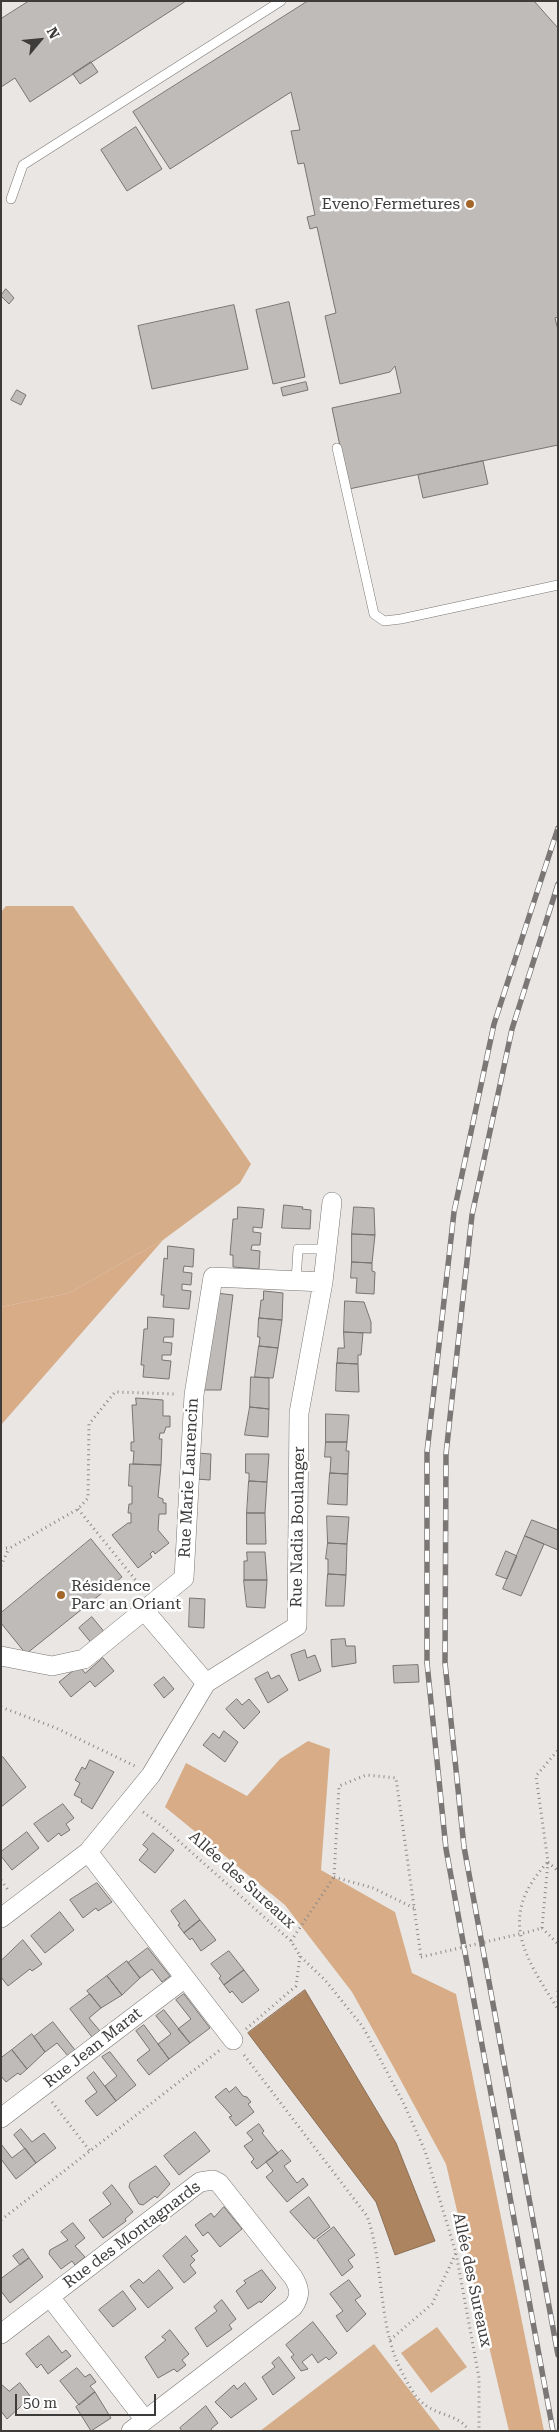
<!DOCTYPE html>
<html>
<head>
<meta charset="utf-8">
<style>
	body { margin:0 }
	#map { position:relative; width:559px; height:2432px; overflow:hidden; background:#e9e6e3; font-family:"Roboto Serif",serif }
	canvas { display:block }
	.frame { position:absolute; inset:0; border:2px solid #3e3c3b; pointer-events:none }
	.north { position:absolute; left:15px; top:15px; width:50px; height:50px; -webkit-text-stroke:4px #fff; paint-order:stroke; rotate:62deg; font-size:14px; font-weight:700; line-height:20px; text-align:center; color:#3e3c3b }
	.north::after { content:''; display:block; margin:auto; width:18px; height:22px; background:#3e3c3b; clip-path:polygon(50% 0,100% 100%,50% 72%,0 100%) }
	.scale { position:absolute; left:15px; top:2394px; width:141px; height:22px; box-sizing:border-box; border:2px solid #3e3c3b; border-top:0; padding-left:6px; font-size:15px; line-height:18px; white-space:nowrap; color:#3e3c3b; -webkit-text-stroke:4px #fff; paint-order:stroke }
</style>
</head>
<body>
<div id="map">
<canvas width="559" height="2432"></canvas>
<div class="frame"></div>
<div class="north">N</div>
<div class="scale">50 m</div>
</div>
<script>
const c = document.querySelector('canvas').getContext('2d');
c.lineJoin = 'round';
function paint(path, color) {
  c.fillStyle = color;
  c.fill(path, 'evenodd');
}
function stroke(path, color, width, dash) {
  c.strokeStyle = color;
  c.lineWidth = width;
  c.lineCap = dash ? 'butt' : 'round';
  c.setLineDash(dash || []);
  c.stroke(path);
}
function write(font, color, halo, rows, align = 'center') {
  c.font = font + ' "Roboto Serif",serif';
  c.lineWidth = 5;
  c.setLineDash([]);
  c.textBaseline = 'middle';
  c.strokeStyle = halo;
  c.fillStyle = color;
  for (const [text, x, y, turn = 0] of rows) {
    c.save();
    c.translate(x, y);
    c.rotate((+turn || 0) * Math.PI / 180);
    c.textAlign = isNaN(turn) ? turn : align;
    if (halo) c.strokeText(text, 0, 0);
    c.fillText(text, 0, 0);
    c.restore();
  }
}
paint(new Path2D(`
	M 6,906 L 73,906 L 251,1164 L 240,1183 L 163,1240 L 69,1293 L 1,1307 L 1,912 Z
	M 437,2327 L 467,2367 L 431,2393 L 401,2353 Z
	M 374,2344 L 441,2431 L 260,2431 Z`), '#d6ad89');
paint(new Path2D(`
	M 163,1240 L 1,1425 L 1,1307 L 69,1293 Z
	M 308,1741 L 330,1749 L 321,1870 L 395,1912 L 412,1973 L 456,1994 L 544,2431 L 509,2431 L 446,2164 L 393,2066 L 352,1992 L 285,1905 L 165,1807 L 186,1763 L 247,1796 L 280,1759 Z`), '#d7ac87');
const water = new Path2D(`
	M 305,1990 L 396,2143 L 435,2241 L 395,2255 L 376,2202 L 248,2033 Z`);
paint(water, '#ad8460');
stroke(water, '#8c6e55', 1);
const building = new Path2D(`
	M 29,1 L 186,1 L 30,102 L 15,78 L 1,87 L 1,19 Z
	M 308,1 L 534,1 L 558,28 L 558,317 L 555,318 L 558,330 L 558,445 L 349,489 L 332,408 L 401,393 L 395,366 L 390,372 L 340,384 L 325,316 L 336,313 L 317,227 L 310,229 L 307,217 L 315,215 L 304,163 L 298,164 L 291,131 L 300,130 L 291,92 L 170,169 L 133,112 Z
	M 91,62 L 98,72 L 80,84 L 73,74 Z
	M 136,127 L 162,169 L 127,191 L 101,150 Z
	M 6,289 L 14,298 L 9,304 L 1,296 Z
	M 289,302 L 305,377 L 273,384 L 256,310 Z
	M 234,305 L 248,369 L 152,389 L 138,326 Z
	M 306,382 L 308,390 L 283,396 L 281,388 Z
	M 17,390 L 26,395 L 21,405 L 11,400 Z
	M 483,461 L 488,484 L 423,498 L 418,475 Z
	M 284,1205 L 303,1207 L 302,1209 L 311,1210 L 310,1229 L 282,1228 Z
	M 238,1207 L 264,1209 L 262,1228 L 253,1227 L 253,1232 L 261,1233 L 260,1245 L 252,1245 L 251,1250 L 260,1251 L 259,1269 L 233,1267 L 233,1255 L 230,1255 L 233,1219 L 237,1219 Z
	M 354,1207 L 374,1208 L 375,1235 L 352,1234 Z
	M 352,1234 L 375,1235 L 372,1263 L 352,1262 Z
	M 168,1246 L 194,1249 L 193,1267 L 184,1266 L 183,1272 L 192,1273 L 191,1285 L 182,1284 L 182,1290 L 191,1291 L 189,1309 L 163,1307 L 164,1295 L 161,1295 L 164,1258 L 167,1259 Z
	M 352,1262 L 372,1263 L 372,1271 L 375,1272 L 374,1294 L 356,1293 L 357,1278 L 351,1278 Z
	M 264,1291 L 283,1293 L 282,1320 L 259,1318 L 261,1300 L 263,1300 Z
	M 216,1293 L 233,1295 L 221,1390 L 204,1390 Z
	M 345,1301 L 364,1302 L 371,1322 L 371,1333 L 344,1332 Z
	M 148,1317 L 174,1319 L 173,1337 L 164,1337 L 163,1342 L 172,1343 L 171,1355 L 162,1355 L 162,1360 L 171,1361 L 169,1379 L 143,1377 L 144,1365 L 141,1365 L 144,1329 L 147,1329 Z
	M 259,1318 L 282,1320 L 278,1348 L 259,1346 L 260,1337 L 258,1337 Z
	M 344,1332 L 363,1333 L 361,1355 L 358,1355 L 358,1364 L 337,1363 L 338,1348 L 344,1348 Z
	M 259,1346 L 278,1348 L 273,1378 L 255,1377 Z
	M 337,1363 L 358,1364 L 359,1392 L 336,1391 Z
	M 251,1377 L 269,1378 L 269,1409 L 250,1407 Z
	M 136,1398 L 163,1400 L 163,1416 L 170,1416 L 170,1427 L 166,1427 L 164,1433 L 160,1433 L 159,1439 L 162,1439 L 161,1465 L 133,1464 L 134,1451 L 131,1451 L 131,1442 L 134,1442 L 132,1405 L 136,1405 Z
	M 250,1407 L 269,1409 L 268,1437 L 245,1435 Z
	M 326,1414 L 349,1415 L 347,1442 L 326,1442 Z
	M 326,1442 L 347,1442 L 346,1451 L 349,1451 L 348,1474 L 330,1473 L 331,1457 L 325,1457 Z
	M 196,1453 L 211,1454 L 210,1480 L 195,1479 Z
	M 246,1454 L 269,1454 L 267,1482 L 249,1481 L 249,1473 L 246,1473 Z
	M 130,1464 L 161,1465 L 158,1497 L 163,1499 L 163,1503 L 166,1503 L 166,1514 L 159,1514 L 158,1530 L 169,1543 L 155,1554 L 153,1551 L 150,1554 L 152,1557 L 138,1568 L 112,1535 L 128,1523 L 131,1523 L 131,1513 L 128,1513 L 129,1504 L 132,1504 L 132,1486 L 129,1486 Z
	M 330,1473 L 348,1474 L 347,1505 L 328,1504 Z
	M 249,1481 L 267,1482 L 265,1513 L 247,1513 Z
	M 247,1513 L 265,1513 L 266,1544 L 247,1544 Z
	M 327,1516 L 349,1517 L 347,1544 L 328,1543 Z
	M 532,1520 L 558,1530 L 558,1550 L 525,1536 Z
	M 525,1536 L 544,1544 L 521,1596 L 503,1589 Z
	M 91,1539 L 122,1577 L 26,1654 L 1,1623 L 1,1613 Z
	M 328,1543 L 347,1544 L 346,1575 L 328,1574 L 328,1559 L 326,1559 Z
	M 506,1551 L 517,1556 L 507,1579 L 496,1575 Z
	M 247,1552 L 265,1552 L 267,1580 L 244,1580 L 244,1561 L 247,1561 Z
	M 328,1574 L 346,1575 L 344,1606 L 326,1606 Z
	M 244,1580 L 267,1580 L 265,1608 L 247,1607 Z
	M 190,1598 L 205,1599 L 204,1628 L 189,1627 Z
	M 92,1617 L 106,1634 L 93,1645 L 79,1628 Z
	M 345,1639 L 346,1646 L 355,1646 L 356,1663 L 332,1667 L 331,1640 Z
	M 305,1650 L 307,1658 L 315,1655 L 321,1671 L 299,1681 L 291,1655 Z
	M 103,1658 L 114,1671 L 95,1687 L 90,1681 L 71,1697 L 59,1682 L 79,1666 L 85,1673 Z
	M 418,1665 L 419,1682 L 394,1683 L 393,1666 Z
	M 268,1672 L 271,1679 L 279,1675 L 288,1690 L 268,1703 L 255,1679 Z
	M 164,1677 L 174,1689 L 164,1698 L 154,1685 Z
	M 237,1699 L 242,1705 L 249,1699 L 260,1712 L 244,1729 L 226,1709 Z
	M 224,1731 L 238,1742 L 225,1762 L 203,1745 L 213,1733 L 219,1738 Z
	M 3,1757 L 26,1787 L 1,1807 L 1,1758 Z
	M 90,1760 L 114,1772 L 92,1809 L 81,1802 L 82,1799 L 74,1795 L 80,1783 L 75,1780 L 82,1767 L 85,1769 Z
	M 63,1804 L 74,1818 L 66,1824 L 70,1830 L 61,1836 L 59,1833 L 48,1842 L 34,1824 Z
	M 27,1832 L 39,1848 L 12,1870 L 1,1856 L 1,1852 Z
	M 153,1833 L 174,1850 L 155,1873 L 139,1860 L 148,1849 L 143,1845 Z
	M 97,1883 L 112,1902 L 98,1911 L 96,1908 L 83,1918 L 70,1900 Z
	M 185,1900 L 200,1920 L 184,1933 L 178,1925 L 180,1924 L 171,1911 Z
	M 60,1912 L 74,1930 L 45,1953 L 31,1936 Z
	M 200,1920 L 216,1940 L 201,1951 L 192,1938 L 190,1940 L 184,1933 Z
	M 23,1940 L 42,1964 L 32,1971 L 30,1969 L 8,1986 L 1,1977 L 1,1961 Z
	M 148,1948 L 170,1976 L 162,1982 L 152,1969 L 140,1978 L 128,1963 Z
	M 229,1951 L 244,1970 L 224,1985 L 219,1978 L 221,1976 L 211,1964 Z
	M 127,1961 L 140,1978 L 122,1995 L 107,1976 Z
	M 244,1970 L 259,1990 L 242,2003 L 232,1991 L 230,1993 L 224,1985 Z
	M 107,1976 L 122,1995 L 101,2008 L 87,1991 Z
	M 90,1994 L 101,2008 L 89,2018 L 100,2031 L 92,2037 L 70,2009 Z
	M 184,1994 L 210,2028 L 190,2043 L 178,2029 L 191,2019 L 176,2000 Z
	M 164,2010 L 190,2043 L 169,2059 L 158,2044 L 171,2034 L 156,2016 Z
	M 53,2022 L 75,2050 L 68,2056 L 57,2043 L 45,2052 L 34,2037 Z
	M 144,2025 L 169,2059 L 149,2075 L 137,2060 L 150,2050 L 136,2031 Z
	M 32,2034 L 45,2052 L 27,2069 L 12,2050 Z
	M 12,2050 L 27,2069 L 20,2075 L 18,2073 L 6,2082 L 1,2076 L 1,2058 Z
	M 110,2052 L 136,2085 L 116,2101 L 105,2086 L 117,2076 L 102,2057 Z
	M 94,2072 L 116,2101 L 97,2116 L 85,2101 L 97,2092 L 87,2078 Z
	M 236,2087 L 243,2096 L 247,2097 L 251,2102 L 248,2104 L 254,2112 L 236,2126 L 229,2117 L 232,2116 L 215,2097 L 226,2088 L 229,2092 Z
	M 259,2124 L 264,2131 L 262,2133 L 278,2153 L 257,2169 L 251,2162 L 254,2159 L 244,2146 L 253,2140 L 247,2133 Z
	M 21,2129 L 32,2142 L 44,2133 L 56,2148 L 36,2163 L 14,2135 Z
	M 195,2132 L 210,2151 L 179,2175 L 164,2156 Z
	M 1,2144 L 12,2158 L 25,2148 L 36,2163 L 16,2179 L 1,2159 Z
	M 282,2150 L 291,2161 L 284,2166 L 297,2183 L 303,2178 L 308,2185 L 287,2202 L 266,2177 L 273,2171 L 266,2162 Z
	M 156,2166 L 170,2184 L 157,2198 L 155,2196 L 143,2205 L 139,2204 L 129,2187 L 130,2183 Z
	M 112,2185 L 133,2212 L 125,2219 L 126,2221 L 103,2238 L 89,2220 L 111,2204 L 103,2193 Z
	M 309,2197 L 330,2227 L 314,2239 L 290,2212 Z
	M 224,2207 L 242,2229 L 220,2247 L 208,2232 L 203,2236 L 195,2225 L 211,2213 L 214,2217 Z
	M 73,2223 L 85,2238 L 75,2246 L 85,2257 L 75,2265 L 72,2261 L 61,2269 L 49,2254 L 50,2250 L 68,2240 L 61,2232 Z
	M 334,2227 L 355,2255 L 348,2260 L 353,2267 L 342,2276 L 317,2240 Z
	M 186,2236 L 198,2251 L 191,2256 L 195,2260 L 190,2265 L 196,2273 L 184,2283 L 163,2256 Z
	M 23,2249 L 29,2258 L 20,2265 L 13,2256 Z
	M 29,2258 L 43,2277 L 10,2303 L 1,2291 L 1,2279 Z
	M 159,2270 L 173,2288 L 148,2308 L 130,2286 L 139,2279 L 143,2283 Z
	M 262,2270 L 276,2288 L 261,2303 L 260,2301 L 248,2309 L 236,2291 L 246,2283 L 244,2281 Z
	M 349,2280 L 361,2296 L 355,2300 L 366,2314 L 347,2332 L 336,2316 L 343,2311 L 330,2294 Z
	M 123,2291 L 136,2309 L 113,2327 L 99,2310 Z
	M 222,2300 L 236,2319 L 229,2325 L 232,2329 L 207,2347 L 195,2328 L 217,2311 L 214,2307 Z
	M 313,2322 L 337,2353 L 329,2360 L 326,2357 L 318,2363 L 312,2354 L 302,2362 L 308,2369 L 301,2371 L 291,2357 L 294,2355 L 286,2345 Z
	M 170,2330 L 189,2354 L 182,2360 L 186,2365 L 177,2372 L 174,2369 L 158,2378 L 145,2357 L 166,2340 L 162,2337 Z
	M 49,2336 L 62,2353 L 66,2350 L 71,2356 L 48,2374 L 41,2364 L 37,2368 L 26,2354 Z
	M 279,2357 L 295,2378 L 273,2395 L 262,2377 L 275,2367 L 272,2363 Z
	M 77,2368 L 85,2377 L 90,2374 L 96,2382 L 90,2386 L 95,2392 L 79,2405 L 60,2381 Z
	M 20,2383 L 31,2397 L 7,2419 L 1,2411 L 1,2384 L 9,2391 Z
	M 245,2383 L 257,2399 L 231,2418 L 215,2402 L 234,2385 L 237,2389 Z
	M 95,2392 L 111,2418 L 91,2431 L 76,2407 Z
	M 206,2406 L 218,2423 L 211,2429 L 212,2431 L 182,2431 L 180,2428 Z`);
paint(building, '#bfbbb9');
stroke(building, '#777472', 1);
const lane = new Path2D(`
	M 11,199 L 23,165 L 281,1
	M 337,448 L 374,614 L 384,621 L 401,619 L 558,585
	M 296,1281 L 298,1249 L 327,1249`);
const street = new Path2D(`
	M 143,1609 L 206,1683
	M 1,1656 L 52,1666 L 84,1659 L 184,1578 L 194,1395 L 213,1277 L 323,1282
	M 88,1852 L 233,2040
	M 1,1918 L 88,1852 L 151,1775 L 206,1683 L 297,1626 L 299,1413 L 323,1282 L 332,1202
	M 1,2118 L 185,1978
	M 50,2297 L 145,2420
	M 1,2334 L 200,2182 L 213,2180 L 219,2183 L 293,2277 C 300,2288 301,2296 293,2307 L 131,2431`);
stroke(lane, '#797674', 10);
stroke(street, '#797674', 20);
stroke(new Path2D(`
	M 78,1509 L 142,1588
	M 1,1548 L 10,1548 L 78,1509 L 88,1498 L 89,1424 L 115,1392 L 175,1394
	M 1,1566 L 9,1548
	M 1,1707 L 56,1728 L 135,1766
	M 143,1812 L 162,1826 L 291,1941 L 300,1956 L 325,1980 L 363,2027 L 404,2104 L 425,2151 L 456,2253 L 479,2378 L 479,2431
	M 548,1862 L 558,1871
	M 547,1863 C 497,1917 524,1956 558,2009
	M 334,1877 L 373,1888 L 414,1908
	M 1,1880 L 8,1890
	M 542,1928 L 548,1862 L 536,1776 L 558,1750
	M 542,1928 L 558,1944
	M 528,1932 L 542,1928
	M 291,1941 L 334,1877 L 339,1786 L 366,1775 L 396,1778 L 421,1957
	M 558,2007 L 558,1987
	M 246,2029 L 296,1986 L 300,1956
	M 244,2055 L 367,2216 C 385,2266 377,2329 404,2376 C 408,2384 416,2399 424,2404 C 438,2416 459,2414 469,2431
	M 52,2102 L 90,2151
	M 1,2220 L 220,2050
	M 390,2340 L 432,2304 L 456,2253`), '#8c8a88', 3, [1, 4]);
stroke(lane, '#fff', 9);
stroke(street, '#fff', 19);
const rail = new Path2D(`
	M 558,884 L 512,1029 L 472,1215 L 446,1454 L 445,1663 L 464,1847 L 558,2355
	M 553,2431 L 446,1849 L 427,1663 L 427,1452 L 454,1212 L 494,1024 L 558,828`);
stroke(rail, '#7a7776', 5.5);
stroke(rail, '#fff', 4, [11]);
stroke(new Path2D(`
	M 421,1957 L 528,1932`), '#8c8a88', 3, [1, 4]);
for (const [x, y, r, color] of [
	[470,204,5,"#a4672a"],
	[61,1595,5,"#a4672a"]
]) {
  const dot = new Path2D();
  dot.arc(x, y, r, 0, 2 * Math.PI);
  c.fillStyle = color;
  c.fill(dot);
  stroke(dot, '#fff', 2);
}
write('16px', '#3e3c3b', '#fff', [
	["Eveno Fermetures",460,204],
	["Résidence",71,1586,"left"],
	["Parc an Oriant",71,1604,"left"]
], 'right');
write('16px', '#3e3c3b', '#fff', [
	["Rue Marie Laurencin",189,1478,-87],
	["Rue Nadia Boulanger",298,1527,-89],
	["Allée des Sureaux",242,1880,42],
	["Rue Jean Marat",93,2048,-38],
	["Rue des Montagnards",132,2235,-37],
	["Allée des Sureaux",472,2280,78]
]);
</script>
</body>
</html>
